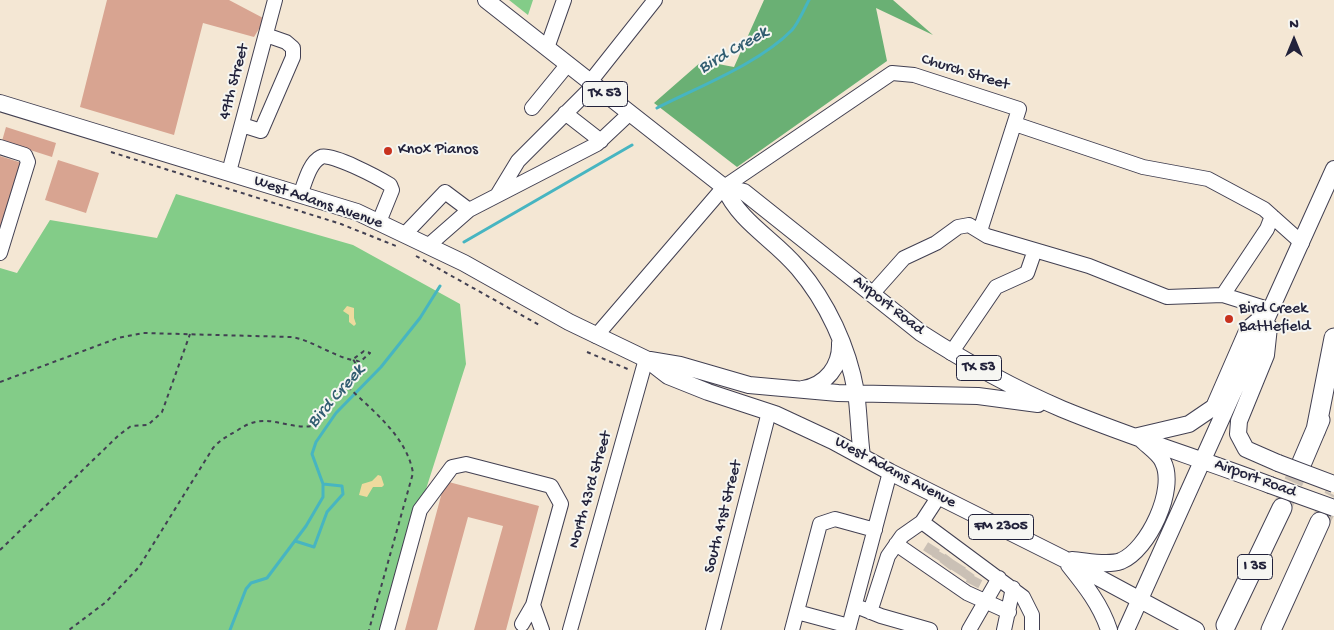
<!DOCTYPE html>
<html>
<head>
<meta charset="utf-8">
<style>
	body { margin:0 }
	#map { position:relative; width:1334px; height:630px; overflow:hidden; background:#f4e7d4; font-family:"Gochi Hand",sans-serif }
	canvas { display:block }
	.north { position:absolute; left:1269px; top:15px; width:50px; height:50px; -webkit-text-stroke:4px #f6f6f2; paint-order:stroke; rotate:0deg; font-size:14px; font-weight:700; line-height:20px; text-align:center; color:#22223b }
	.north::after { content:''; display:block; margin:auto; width:18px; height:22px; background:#22223b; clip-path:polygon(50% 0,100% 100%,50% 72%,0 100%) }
</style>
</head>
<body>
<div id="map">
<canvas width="1334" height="630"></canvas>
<div class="north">N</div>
</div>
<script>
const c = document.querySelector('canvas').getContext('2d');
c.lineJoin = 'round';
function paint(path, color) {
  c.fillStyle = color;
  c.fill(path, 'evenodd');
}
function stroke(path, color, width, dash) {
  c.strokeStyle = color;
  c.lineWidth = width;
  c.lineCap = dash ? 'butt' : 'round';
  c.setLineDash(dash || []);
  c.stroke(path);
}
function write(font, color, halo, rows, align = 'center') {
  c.font = font + ' "Gochi Hand",sans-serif';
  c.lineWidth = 4;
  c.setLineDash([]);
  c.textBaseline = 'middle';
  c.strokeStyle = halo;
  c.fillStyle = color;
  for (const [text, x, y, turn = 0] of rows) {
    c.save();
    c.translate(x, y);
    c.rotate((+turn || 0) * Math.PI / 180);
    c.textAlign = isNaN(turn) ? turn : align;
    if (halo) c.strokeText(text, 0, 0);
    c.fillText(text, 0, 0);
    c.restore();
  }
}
paint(new Path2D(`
	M 509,0 L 533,0 L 528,15 Z
	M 176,194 L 353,245 L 460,304 L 466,364 L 381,630 L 0,630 L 0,268 L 17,273 L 50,220 L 157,238 Z`), '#83cc88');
paint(new Path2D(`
	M 764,0 L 893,0 L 933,35 L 876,8 L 887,61 L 737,167 L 654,103 L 702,61 L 734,67 Z`), '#6ab074');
paint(new Path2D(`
	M 347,306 L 354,308 L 354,318 L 356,324 L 354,326 L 349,322 L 349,315 L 343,311 Z
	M 378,475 L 381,476 L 384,485 L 382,487 L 373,487 L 367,497 L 359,495 L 362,484 L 372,481 Z`), '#eeda9e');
stroke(new Path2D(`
	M 657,108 C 698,87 760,63 792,30 C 799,22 804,9 809,0
	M 464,242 L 632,145
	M 295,541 L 314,547 L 327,512 L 343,494 L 342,486 L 323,484
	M 230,630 L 246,589 L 251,583 L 267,578 L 306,526 L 323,497 L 323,484 L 312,454 L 316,442 L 336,413 L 381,367 L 420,318 L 440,286`), '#47b5c1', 3);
paint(new Path2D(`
	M 107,0 L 229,0 L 265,19 L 254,37 L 203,23 L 174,135 L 80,107 Z
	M 6,127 L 56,143 L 52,157 L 2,141 Z
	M 0,156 L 22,163 L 0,228 Z
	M 58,160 L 99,173 L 86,213 L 45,200 Z
	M 445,481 L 539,506 L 506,630 L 474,630 L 503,526 L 468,517 L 437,630 L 405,630 Z`), '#d8a491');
stroke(new Path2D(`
	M 929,554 L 934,546
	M 938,560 L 942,553
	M 945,566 L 951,558
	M 955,572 L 960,564
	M 964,578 L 969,571
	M 972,585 L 976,577`), '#cac0b5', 14, [14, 7]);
stroke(new Path2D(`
	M 1282,508 L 1300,467
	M 1320,522 L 1334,495`), '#cac0b5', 19, [19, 9]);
const minor = new Path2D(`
	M 547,48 L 564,0
	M 590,82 L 655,0
	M 532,108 L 568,64
	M 565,113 L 601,141
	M 1015,124 L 1143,167 L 1208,179 L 1264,209 L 1302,243
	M 242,125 L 261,131 L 293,57 L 293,48 L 286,42 L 266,35
	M 0,147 L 25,155 L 28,162 L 0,253
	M 229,172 L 275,0
	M 498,194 L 518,161 L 594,85
	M 300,195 C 305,183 309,163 321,157 C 330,152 379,178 390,185 L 392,190 L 379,222
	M 405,234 L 445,192 L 469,210 L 597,144 L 630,113
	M 429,245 L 469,210
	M 872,294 L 904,258 L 936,243 L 958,227 L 969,225 L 987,236 L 1089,266 L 1167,297 L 1223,295 L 1271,310
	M 1223,295 L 1267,229 L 1272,216
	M 596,336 L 724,187 L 892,73 L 914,75 L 1019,109 L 980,231
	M 951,353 L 996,287 L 1027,273 L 1035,250
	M 922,522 L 1023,597 L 1032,615 L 1032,630
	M 896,544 L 967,593 L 1009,612
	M 861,608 L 881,616 L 930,630
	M 797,612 L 849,626
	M 870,612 L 888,556 L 902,536 L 922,522 L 939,496
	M 522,624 L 533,605
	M 387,630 L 420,510 L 452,467 L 466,464 L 551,486 L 561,504 L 533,605 L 542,630
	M 570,630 L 646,359
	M 713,630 L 769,412
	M 792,630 L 820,524 L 835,519 L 875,530
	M 848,630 L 890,472
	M 969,630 L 999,578
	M 1004,630 L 1013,588`);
const major = new Path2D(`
	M 486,0 L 724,187 L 744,192 L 921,333 C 966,362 1013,388 1062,409 C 1130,437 1201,459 1270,485
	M 0,103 L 357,212 L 464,263 L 569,322 L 646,359 L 668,376 L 708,392 L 775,414 L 833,441 L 890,472 L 1064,559 L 1196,630
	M 724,187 C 741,224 773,238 798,268 C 827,302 848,347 856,392 C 859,413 859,435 862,456
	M 1269,327 L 1266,355 L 1239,421 L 1238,434 L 1246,449 L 1278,463
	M 650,360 L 680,365 L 749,385 L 838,393 L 978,396 L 1038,404
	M 803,389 C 826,385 841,366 840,343
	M 1138,436 L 1189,424 L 1214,407 L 1248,329 L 1267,313
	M 1072,560 C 1087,561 1107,566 1121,561 C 1148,550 1177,489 1163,462 C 1160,454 1148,446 1142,440
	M 1069,565 C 1085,585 1101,605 1109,630
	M 1126,630 L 1334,169`);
const highway = new Path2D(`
	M 1316,430 L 1334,338
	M 1300,467 L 1320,420
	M 1226,625 L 1282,508
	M 1271,630 L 1320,522`);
stroke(minor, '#424052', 16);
stroke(major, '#424052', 18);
stroke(highway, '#424052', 21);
stroke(new Path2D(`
	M 111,152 L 341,224 L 396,246
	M 416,256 L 541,326
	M 587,352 L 630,370
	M 0,382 L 118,338 L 143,333 L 292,337 C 311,340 331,355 352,360 L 364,351 L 370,353 L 360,362 L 353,359 L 358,368 L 350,387 C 323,395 331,414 313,426 C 284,430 267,410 238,430 C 228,436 221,439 213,448 L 139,567 L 106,602 L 69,630
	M 348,387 C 373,411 407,437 413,473 L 369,630
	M 0,550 L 119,435 L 131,426 L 148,425 L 162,412 L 190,334`), '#424052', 2, [4, 4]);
stroke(minor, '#fff', 14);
stroke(major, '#fff', 16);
stroke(highway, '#fff', 19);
const majorBridge = new Path2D(`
	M 1278,463 L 1334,484
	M 1270,485 L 1334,508`);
stroke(majorBridge, '#424052', 18, []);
stroke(majorBridge, '#fff', 16);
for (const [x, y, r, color] of [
	[388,151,5,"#c8321e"],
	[1229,319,5,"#c8321e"]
]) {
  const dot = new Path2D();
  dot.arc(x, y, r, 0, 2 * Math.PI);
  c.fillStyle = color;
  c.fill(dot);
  stroke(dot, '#f6f6f2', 2);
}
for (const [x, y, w] of [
	[605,94,45],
	[979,368,45],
	[1001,527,65],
	[1255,567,35]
]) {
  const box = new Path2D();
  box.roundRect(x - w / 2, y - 12.5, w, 25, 4);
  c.fillStyle = '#f6f6f2';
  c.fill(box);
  stroke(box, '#22223b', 1);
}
write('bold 15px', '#22223b', null, [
	["TX 53",605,94],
	["TX 53",979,368],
	["FM 2305",1001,527],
	["I 35",1255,567]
]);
write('16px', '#22223b', '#f6f6f2', [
	["Church Street",965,73,17],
	["49th Street",235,82,-75],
	["West Adams Avenue",318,203,19],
	["Airport Road",888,306,38],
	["West Adams Avenue",895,473,28],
	["Airport Road",1255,479,20],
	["North 43rd Street",591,490,-74],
	["South 41st Street",724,517,-76]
]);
write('16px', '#22223b', '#f6f6f2', [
	["Knox Pianos",398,151],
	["Bird Creek",1239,310],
	["Battlefield",1239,328]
], 'left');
write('italic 18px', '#315d71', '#f6f6f2', [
	["Bird Creek",734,51,-30],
	["Bird Creek",337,397,-49]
]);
</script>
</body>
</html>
